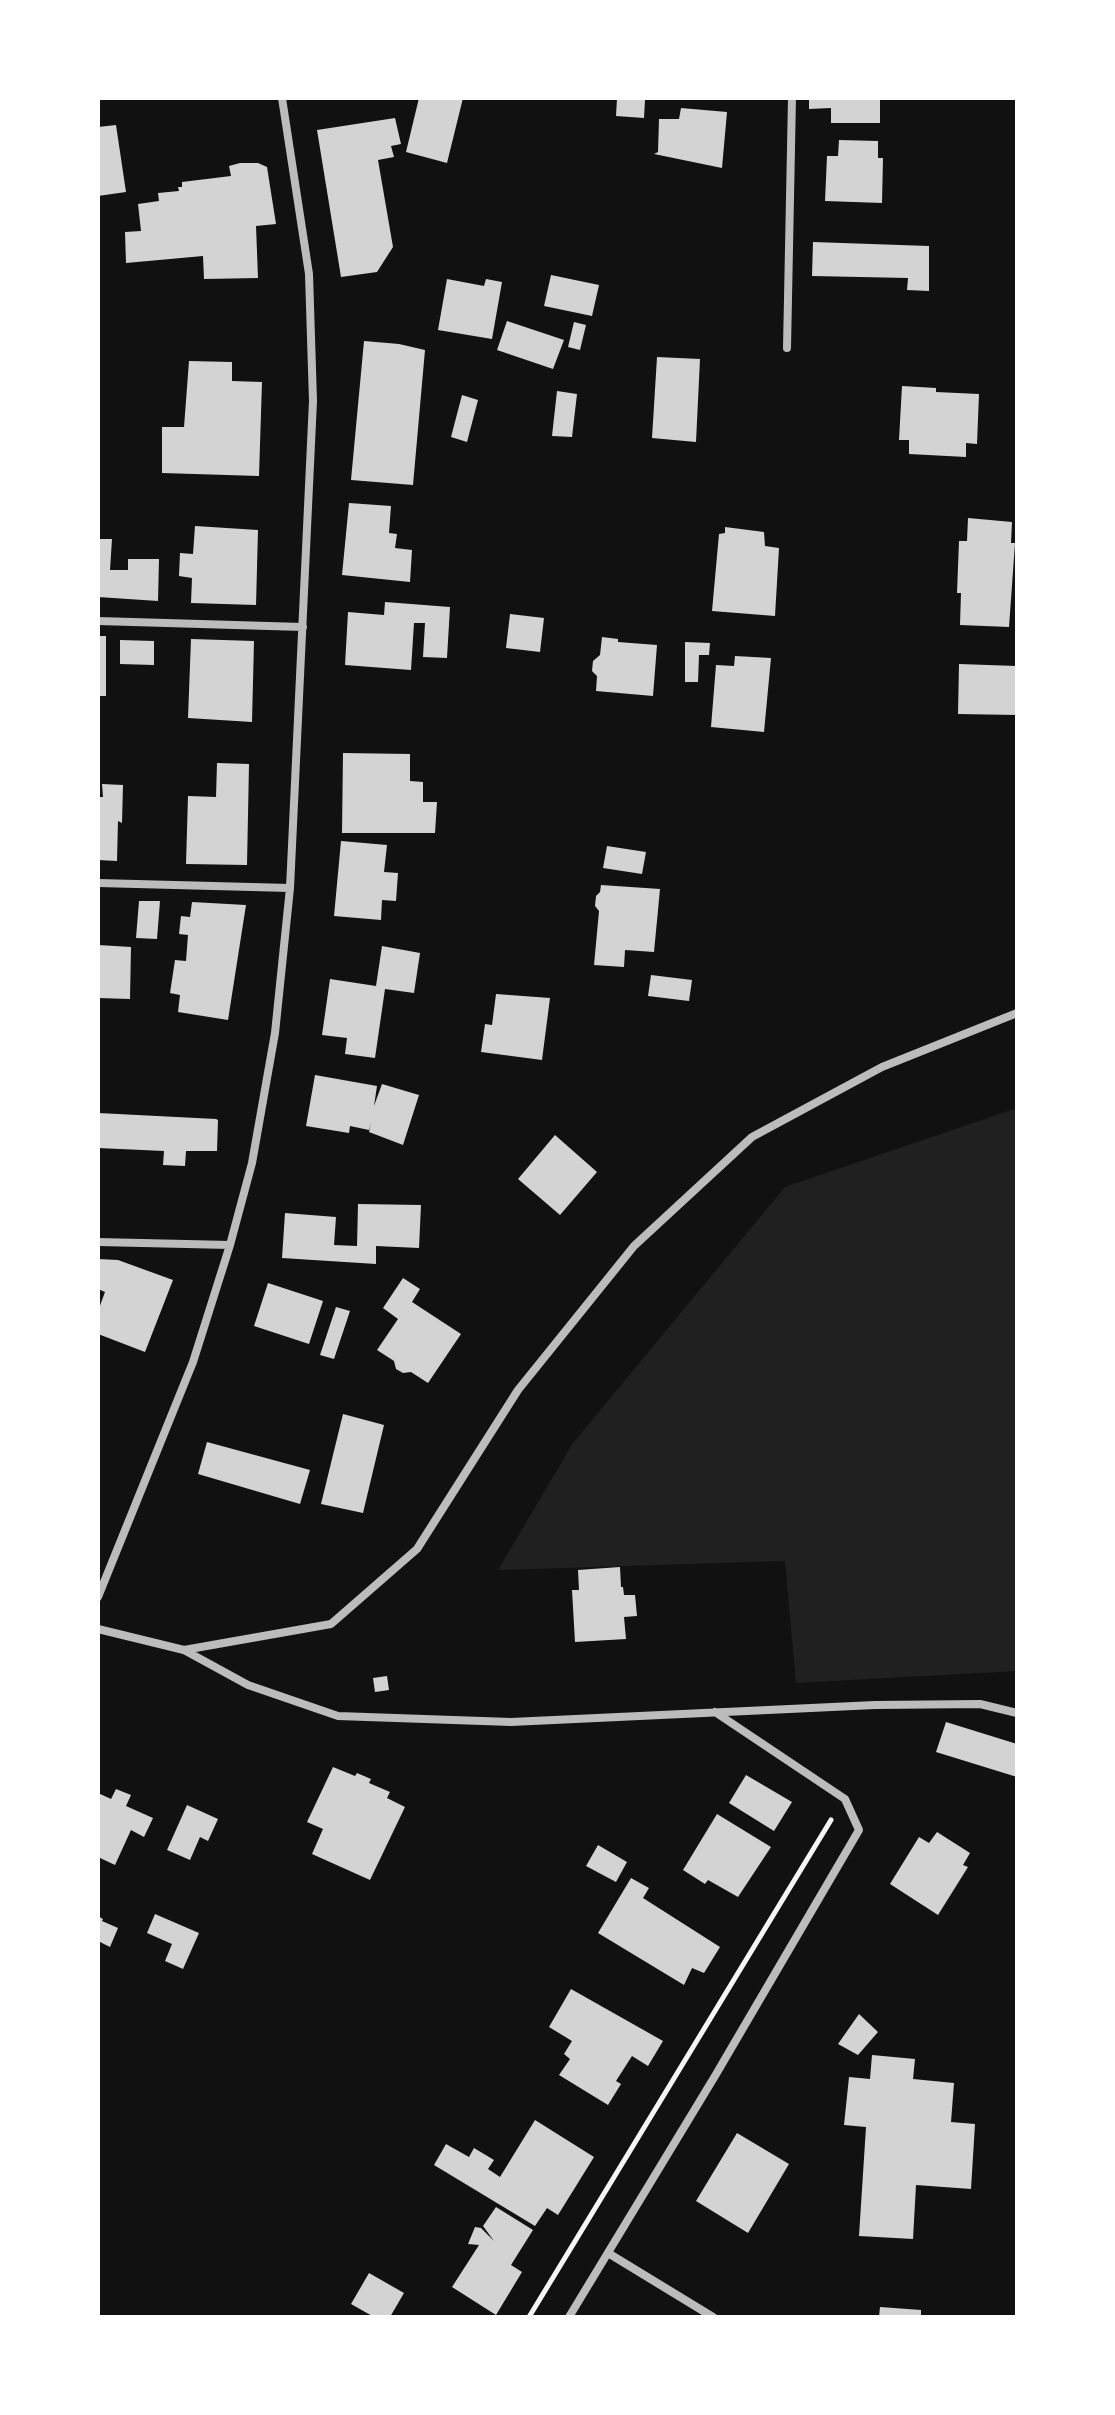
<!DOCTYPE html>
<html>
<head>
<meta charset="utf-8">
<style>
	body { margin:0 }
	#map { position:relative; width:1115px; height:2415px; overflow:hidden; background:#111; font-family:Overpass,sans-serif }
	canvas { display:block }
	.frame { position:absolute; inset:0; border:100px solid #fff; pointer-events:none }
</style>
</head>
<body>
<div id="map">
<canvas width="1115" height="2415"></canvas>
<div class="frame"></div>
</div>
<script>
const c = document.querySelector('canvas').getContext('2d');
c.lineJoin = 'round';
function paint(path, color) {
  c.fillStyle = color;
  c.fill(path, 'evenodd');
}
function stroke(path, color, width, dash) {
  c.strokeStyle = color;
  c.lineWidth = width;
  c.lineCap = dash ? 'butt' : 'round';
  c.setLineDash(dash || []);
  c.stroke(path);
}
paint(new Path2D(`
	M 1017,1108 L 1017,1671 L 796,1683 L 785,1561 L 498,1570 L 573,1443 L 785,1187 Z`), '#202020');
paint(new Path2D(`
	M 419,98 L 463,98 L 447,163 L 406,152 Z
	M 617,98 L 645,100 L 644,118 L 616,116 Z
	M 809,98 L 880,98 L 880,123 L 831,123 L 831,108 L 809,109 Z
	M 681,108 L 727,112 L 722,168 L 654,154 L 658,152 L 659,119 L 679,119 Z
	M 395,118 L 401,144 L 391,146 L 394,157 L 378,160 L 393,247 L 377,272 L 341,277 L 317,130 Z
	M 116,125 L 126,192 L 98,196 L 98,127 Z
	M 839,140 L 878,141 L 878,158 L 883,158 L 882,203 L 825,201 L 827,156 L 838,156 Z
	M 240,163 L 258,163 L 267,167 L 276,224 L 256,226 L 258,278 L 204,279 L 203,256 L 126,263 L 125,232 L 141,231 L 138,204 L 159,201 L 158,193 L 179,191 L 178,187 L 182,187 L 182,182 L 231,176 L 229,166 Z
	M 813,242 L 929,246 L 929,291 L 907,290 L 908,278 L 812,276 Z
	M 551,275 L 599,285 L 592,316 L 544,306 Z
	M 447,279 L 484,286 L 486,279 L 502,282 L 492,339 L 438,330 Z
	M 507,321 L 564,340 L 553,369 L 497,350 Z
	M 574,322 L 586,325 L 580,350 L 568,347 Z
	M 364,341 L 399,344 L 425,350 L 413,485 L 351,480 Z
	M 657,357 L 700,359 L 696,442 L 652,438 Z
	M 189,361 L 232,362 L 232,381 L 262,382 L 259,476 L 162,473 L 162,427 L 184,427 Z
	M 902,386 L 936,388 L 936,392 L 979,394 L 977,444 L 966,443 L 966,457 L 909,454 L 909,440 L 899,440 Z
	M 557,391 L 577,394 L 572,437 L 552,436 Z
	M 462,395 L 478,400 L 467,442 L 451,437 Z
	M 349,503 L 391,506 L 389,533 L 397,534 L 395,548 L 412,550 L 410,582 L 342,575 Z
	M 968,518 L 1012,522 L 1011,543 L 1015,543 L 1009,627 L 960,625 L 961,593 L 957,593 L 959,541 L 967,541 Z
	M 195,526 L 258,530 L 256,605 L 191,603 L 192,578 L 179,576 L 180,553 L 193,554 Z
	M 725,527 L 764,532 L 765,546 L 779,548 L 775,616 L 712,611 L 719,534 L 725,533 Z
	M 98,539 L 112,539 L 110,570 L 128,570 L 128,559 L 159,559 L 158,601 L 98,597 Z
	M 385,602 L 450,607 L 447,658 L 423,657 L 425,623 L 414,623 L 411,670 L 345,665 L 348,612 L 384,615 Z
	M 510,614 L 544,618 L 540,652 L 506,648 Z
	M 98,636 L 106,636 L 106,696 L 98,696 Z
	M 602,637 L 618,639 L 618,642 L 657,645 L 653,696 L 596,691 L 597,676 L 592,671 L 593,661 L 600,655 Z
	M 191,639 L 254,641 L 252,722 L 188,718 Z
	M 120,640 L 154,641 L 154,665 L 120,664 Z
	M 685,642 L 710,643 L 709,655 L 699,655 L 698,682 L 685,682 Z
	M 735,656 L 771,658 L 764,732 L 711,727 L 716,665 L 734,666 Z
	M 959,664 L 1017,666 L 1017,715 L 958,714 Z
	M 343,753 L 410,754 L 410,781 L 423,782 L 423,802 L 437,802 L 435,833 L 342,833 Z
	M 217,763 L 249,764 L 247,865 L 186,864 L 188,796 L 216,797 Z
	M 102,784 L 123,785 L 122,823 L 118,821 L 117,861 L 98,860 L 98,797 L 103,797 Z
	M 341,841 L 387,845 L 384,872 L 398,873 L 396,901 L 382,900 L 381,920 L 334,916 Z
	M 607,846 L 646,852 L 642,874 L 603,868 Z
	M 601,885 L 660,889 L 654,952 L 625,950 L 624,967 L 594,965 L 599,911 L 595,906 L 596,896 L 600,892 Z
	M 139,901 L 160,901 L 157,939 L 136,938 Z
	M 192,902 L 246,905 L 228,1020 L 178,1012 L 180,995 L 170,993 L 175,960 L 186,961 L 188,935 L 179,934 L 181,916 L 190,917 Z
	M 98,945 L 131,947 L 130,999 L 98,998 Z
	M 382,946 L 420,953 L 414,993 L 385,989 L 375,1058 L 345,1054 L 347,1038 L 322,1035 L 330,979 L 376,986 Z
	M 651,975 L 692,980 L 689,1001 L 648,996 Z
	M 496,994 L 550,998 L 542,1060 L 481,1052 L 485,1024 L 492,1025 Z
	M 315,1075 L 377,1086 L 374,1106 L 382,1084 L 419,1095 L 403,1145 L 369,1132 L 371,1123 L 369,1130 L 350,1126 L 349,1133 L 306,1126 Z
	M 98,1113 L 216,1119 L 218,1120 L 217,1151 L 186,1151 L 185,1166 L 163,1165 L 164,1151 L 98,1148 Z
	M 555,1135 L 597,1172 L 560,1215 L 518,1179 Z
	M 358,1204 L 421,1205 L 419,1248 L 376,1246 L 376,1264 L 282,1258 L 285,1213 L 336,1217 L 334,1245 L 357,1246 Z
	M 98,1259 L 118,1260 L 173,1280 L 145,1352 L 98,1334 L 98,1311 L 105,1292 L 98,1289 Z
	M 403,1278 L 420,1289 L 412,1302 L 461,1334 L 428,1383 L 411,1372 L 403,1373 L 396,1369 L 394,1361 L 377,1350 L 398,1319 L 383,1308 Z
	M 268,1283 L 323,1301 L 309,1344 L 254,1326 Z
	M 336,1307 L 350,1311 L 334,1359 L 320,1355 Z
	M 343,1414 L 384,1425 L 363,1513 L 321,1504 Z
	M 207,1442 L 310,1470 L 300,1504 L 198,1474 Z
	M 620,1567 L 621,1587 L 623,1587 L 624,1595 L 635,1595 L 637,1616 L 624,1617 L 626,1639 L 575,1642 L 572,1590 L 579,1590 L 578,1570 Z
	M 387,1676 L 389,1690 L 375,1692 L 373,1678 Z
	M 946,1722 L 1017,1744 L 1017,1777 L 936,1752 Z
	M 333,1767 L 355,1776 L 357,1773 L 371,1779 L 369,1783 L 390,1792 L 387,1798 L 405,1807 L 370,1880 L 312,1854 L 323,1829 L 307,1822 Z
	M 746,1775 L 792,1802 L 774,1831 L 729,1803 Z
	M 116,1789 L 131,1795 L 126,1806 L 153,1818 L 144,1837 L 131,1830 L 115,1865 L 98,1857 L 98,1793 L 111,1799 Z
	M 187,1805 L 218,1819 L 208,1841 L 200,1837 L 190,1860 L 167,1850 Z
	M 717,1814 L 771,1847 L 738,1897 L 708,1880 L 705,1884 L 683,1870 Z
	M 937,1832 L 970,1853 L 963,1865 L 968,1867 L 938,1915 L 890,1884 L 919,1837 L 929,1843 Z
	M 598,1845 L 627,1862 L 616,1882 L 586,1866 Z
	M 631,1878 L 649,1888 L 643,1898 L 720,1947 L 704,1973 L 692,1968 L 684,1985 L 598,1933 Z
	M 155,1914 L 199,1933 L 183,1969 L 165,1961 L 172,1944 L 147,1933 Z
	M 98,1916 L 103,1919 L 102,1921 L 118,1928 L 110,1947 L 98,1941 Z
	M 571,1989 L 663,2041 L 648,2066 L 632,2056 L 616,2081 L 621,2084 L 608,2105 L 559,2075 L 570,2059 L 564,2054 L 572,2041 L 549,2027 Z
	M 859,2014 L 878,2032 L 858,2055 L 838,2044 Z
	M 872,2055 L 915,2059 L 913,2079 L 954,2083 L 951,2122 L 975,2124 L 971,2189 L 916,2185 L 913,2239 L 859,2236 L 866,2127 L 844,2125 L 849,2077 L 870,2079 Z
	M 535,2120 L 594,2157 L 558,2215 L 547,2208 L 535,2226 L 434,2165 L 446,2144 L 469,2157 L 474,2148 L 494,2160 L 488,2169 L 500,2177 Z
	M 737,2133 L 789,2164 L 748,2233 L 696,2201 Z
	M 496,2207 L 533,2230 L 511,2265 L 522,2272 L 496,2315 L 452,2287 L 479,2245 L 468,2244 L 475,2227 L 481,2228 L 494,2241 L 483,2226 Z
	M 369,2273 L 404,2293 L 390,2317 L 374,2317 L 351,2304 Z
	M 880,2307 L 921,2310 L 921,2317 L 879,2317 Z`), '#d3d3d3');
stroke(new Path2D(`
	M 529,2317 L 831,1820`), '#f5f5f5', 5);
stroke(new Path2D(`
	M 787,348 L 792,98
	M 98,621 L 303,627
	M 98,883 L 290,888
	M 98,1242 L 230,1245
	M 98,1597 L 193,1362 L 230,1245 L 252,1163 L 275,1033 L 290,888 L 313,401 L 309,274 L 282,98
	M 98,1629 L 184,1650 L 248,1685 L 338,1716 L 511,1722 L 875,1705 L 980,1704 L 1017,1713
	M 184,1650 L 331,1624 L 417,1549 L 518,1390 L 634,1246 L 752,1137 L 882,1067 L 1017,1013
	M 608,2253 L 713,2317
	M 569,2317 L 715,2076 L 859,1830 L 845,1799 L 715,1712`), '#bcbcbc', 8);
</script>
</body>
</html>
